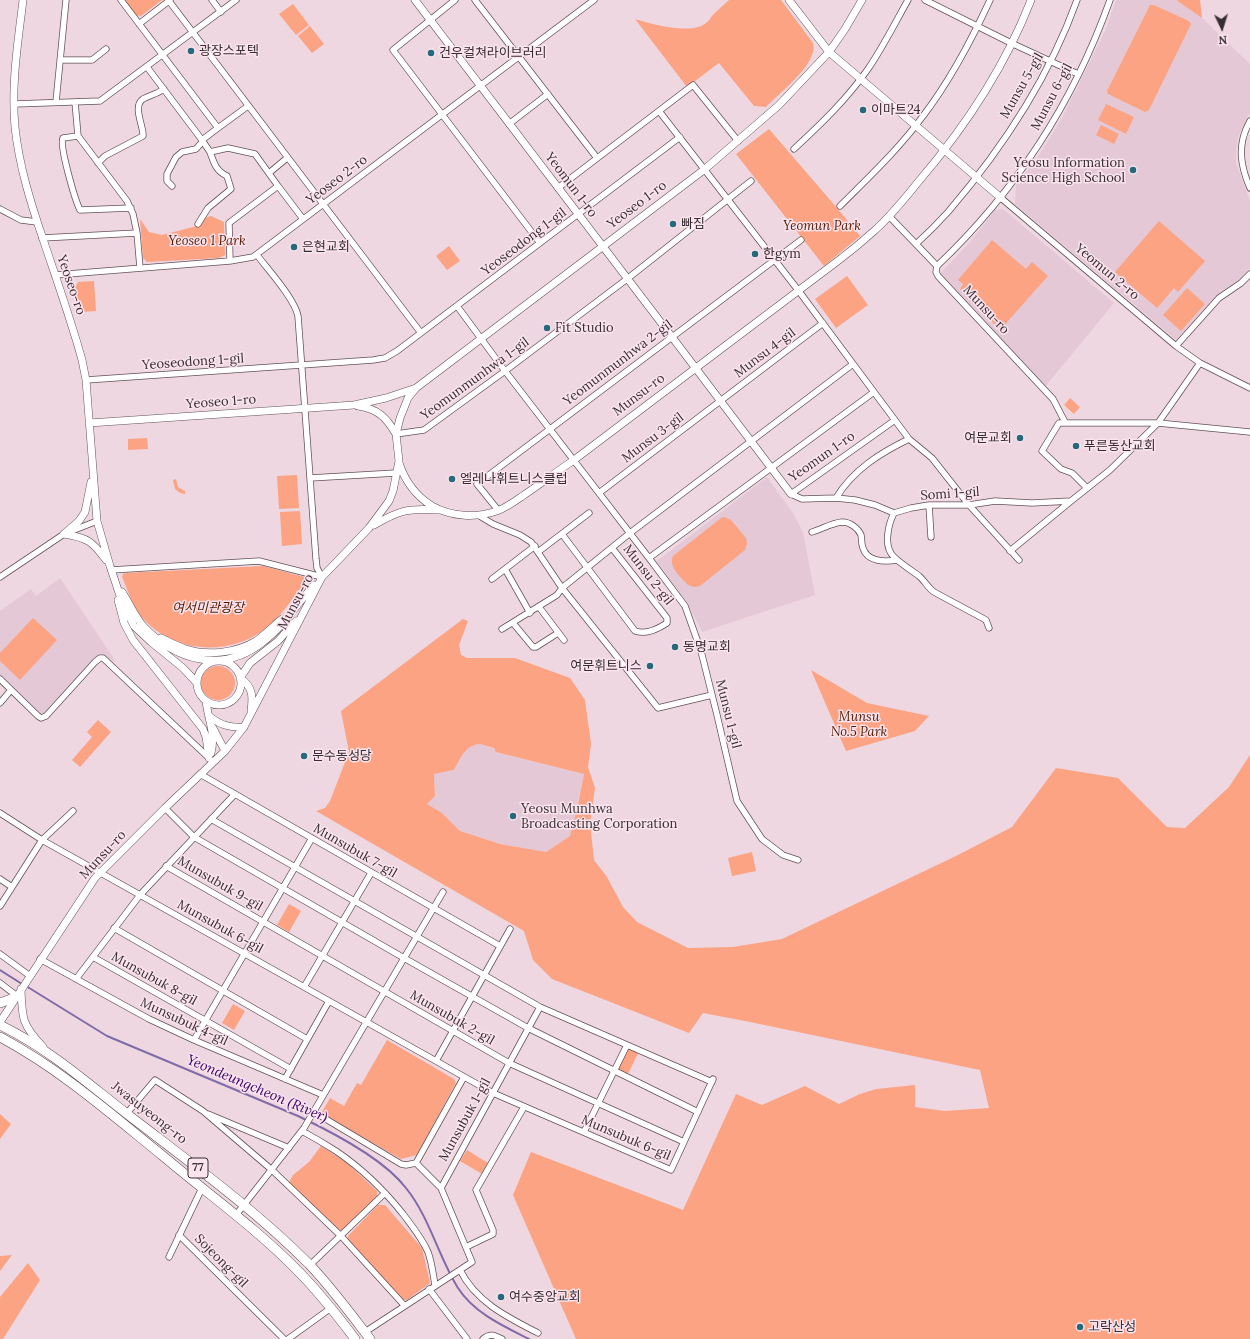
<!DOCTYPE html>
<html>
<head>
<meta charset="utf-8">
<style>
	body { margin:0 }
	#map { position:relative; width:1250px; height:1339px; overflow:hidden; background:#eed7e1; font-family:Lora,serif }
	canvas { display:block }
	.north { position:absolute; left:1202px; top:8px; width:40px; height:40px; -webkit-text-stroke:3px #fbe4ee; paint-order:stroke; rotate:176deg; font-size:11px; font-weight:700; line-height:16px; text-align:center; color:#352d31 }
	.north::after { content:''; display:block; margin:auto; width:14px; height:18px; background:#352d31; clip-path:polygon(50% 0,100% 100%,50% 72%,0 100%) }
</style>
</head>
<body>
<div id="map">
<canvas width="1250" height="1339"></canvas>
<div class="north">N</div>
</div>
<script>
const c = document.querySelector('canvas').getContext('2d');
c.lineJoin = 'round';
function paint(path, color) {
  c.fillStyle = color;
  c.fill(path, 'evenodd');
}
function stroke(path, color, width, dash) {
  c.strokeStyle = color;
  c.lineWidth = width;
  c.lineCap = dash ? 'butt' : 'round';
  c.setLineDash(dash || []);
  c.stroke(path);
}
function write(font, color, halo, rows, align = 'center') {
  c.font = font + ' Lora,"Noto Sans KR",serif';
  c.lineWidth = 3;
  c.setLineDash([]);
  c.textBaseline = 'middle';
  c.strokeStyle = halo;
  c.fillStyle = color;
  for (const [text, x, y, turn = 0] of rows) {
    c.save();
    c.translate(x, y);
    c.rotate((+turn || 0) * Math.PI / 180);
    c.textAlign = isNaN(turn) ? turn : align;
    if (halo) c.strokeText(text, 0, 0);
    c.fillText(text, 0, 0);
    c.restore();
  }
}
paint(new Path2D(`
	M 1116,0 L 1176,0 L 1202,18 L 1250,64 L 1250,112 L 1238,137 L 1236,150 L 1236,163 L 1250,201 L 1250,268 L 1240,279 L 1220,292 L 1176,340 L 1015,204 L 1016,185 L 1036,160 L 1062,118 L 1106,29 Z
	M 1003,209 L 1114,303 L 1044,388 L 940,274 L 971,241 L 995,210 Z
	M 767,477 L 793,513 L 803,532 L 815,595 L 702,632 L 689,606 L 657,561 Z
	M 60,578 L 114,659 L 113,662 L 101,653 L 44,713 L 39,714 L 0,675 L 0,611 L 31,589 L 36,596 Z
	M 480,744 L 495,749 L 496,752 L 584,774 L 570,836 L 546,852 L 500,844 L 460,831 L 442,813 L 427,804 L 435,795 L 434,774 L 454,770 L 465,751 L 473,745 Z`), '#e5c8d5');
paint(new Path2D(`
	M 126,0 L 162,0 L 141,16 L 135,15 L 127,3 Z
	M 729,0 L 781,0 L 813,43 C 814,47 814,51 812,55 C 807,71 778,95 766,107 L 754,106 L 719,63 L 687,87 L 635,19 C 651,24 694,36 707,22 C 709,21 710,19 711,17 C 716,11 723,6 729,0 Z
	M 1176,0 L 1200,0 L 1202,18 Z
	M 293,4 L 309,25 L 296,35 L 279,14 Z
	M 1150,5 L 1154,5 L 1189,21 L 1191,24 L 1149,110 L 1145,112 L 1108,94 L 1107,91 Z
	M 310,26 L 324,44 L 312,53 L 298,36 Z
	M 1106,104 L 1134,117 L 1126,134 L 1098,120 Z
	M 1101,125 L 1119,134 L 1114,144 L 1096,135 Z
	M 769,129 L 837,208 L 860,236 L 824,266 L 736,154 Z
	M 211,216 L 224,222 L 225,255 L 219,258 L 147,262 L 143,258 L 140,219 L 149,232 L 162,235 L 197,226 L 205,218 Z
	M 1159,221 L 1205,261 L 1178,292 L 1174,288 L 1157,308 L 1115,272 Z
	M 992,240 L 1026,269 L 1032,262 L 1048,276 L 1000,330 L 960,289 L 963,284 L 958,280 Z
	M 449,246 L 460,261 L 447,270 L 436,256 Z
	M 847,276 L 868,305 L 836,328 L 815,299 Z
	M 94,281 L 96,311 L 82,312 L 74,289 L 78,282 Z
	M 1187,288 L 1205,304 L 1181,331 L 1163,315 Z
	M 1070,398 L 1080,407 L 1074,414 L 1064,405 Z
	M 147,438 L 148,449 L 128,450 L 128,439 Z
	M 297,475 L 299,508 L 279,509 L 277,476 Z
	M 176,479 L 178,487 L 185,491 L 185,494 L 180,493 L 175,489 L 173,480 Z
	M 300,511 L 302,544 L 282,546 L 280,512 Z
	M 724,517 L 731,520 L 746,538 L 747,544 L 745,550 L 700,586 L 694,587 L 688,585 C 681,577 668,567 673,556 L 721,518 Z
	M 263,566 L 308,578 C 295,595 282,616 265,629 C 226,659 166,652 137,611 C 131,601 127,588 122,577 L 123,574 L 126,573 Z
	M 33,618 L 57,640 L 20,680 L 0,661 L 0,653 Z
	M 463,619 L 468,621 L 459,645 L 461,655 L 467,658 L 515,658 L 570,678 L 585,700 L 591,744 L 588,767 L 595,788 L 590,823 L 594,860 L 607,877 L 623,907 L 637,922 L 688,948 L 733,947 L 782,939 L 958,855 L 1012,827 L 1056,768 L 1118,778 L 1167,827 L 1185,828 L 1229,787 L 1250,755 L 1250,1339 L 576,1339 L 513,1195 L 531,1152 L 683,1210 L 736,1094 L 762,1105 L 805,1086 L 839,1104 L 860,1094 L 876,1089 L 915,1085 L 915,1107 L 945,1111 L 989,1108 L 980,1070 L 750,1022 L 703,1013 L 689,1033 L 552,979 L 533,960 L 524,931 L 316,811 L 325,808 L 330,801 L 349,752 L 341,711 ZM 480,744 L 494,748 L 496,752 L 584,774 L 578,804 L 570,836 L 546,852 L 500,844 L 460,831 L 442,813 L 427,804 L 435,796 L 434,774 L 454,770 C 461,758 465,745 480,744 Z
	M201 683a17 17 0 1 1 34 0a17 17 0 1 1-34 0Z
	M 811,670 L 867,703 L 929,716 L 915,731 L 846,751 Z
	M 98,720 L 111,732 L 80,767 L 72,760 L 92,737 L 87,732 Z
	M 752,852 L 756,871 L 732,876 L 728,858 Z
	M 289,904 L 301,911 L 289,932 L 277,925 Z
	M 233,1004 L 245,1011 L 234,1030 L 222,1023 Z
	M 387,1040 L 454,1079 L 456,1083 L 417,1155 L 401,1159 L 321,1114 L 330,1098 L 344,1106 L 357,1083 L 361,1085 Z
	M 627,1049 L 630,1049 L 638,1053 L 627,1076 L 619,1071 L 618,1068 Z
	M 0,1114 L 11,1124 L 0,1139 Z
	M 321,1146 L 346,1162 L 377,1191 L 377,1197 L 344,1230 L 338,1230 L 289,1182 L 293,1175 L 309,1162 Z
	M 467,1150 L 488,1163 L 482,1174 L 460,1161 Z
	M 378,1205 L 385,1205 L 422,1248 L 430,1283 L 407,1300 L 403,1300 L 348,1241 L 348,1236 Z
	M 12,1255 L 0,1271 L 0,1256 Z
	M 28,1263 L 40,1280 L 3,1339 L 0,1339 L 0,1297 Z`), '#fba383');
stroke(new Path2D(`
	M 0,970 L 22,984
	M 26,986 L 107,1036 L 298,1116 C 332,1132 383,1158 406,1188 C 430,1218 438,1256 458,1288 C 474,1313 503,1326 529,1339`), '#806ba7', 2);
const minor = new Path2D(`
	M 121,0 L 218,128 L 202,140 L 210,152 L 228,148 L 255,154 L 278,186 L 229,223 L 230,261
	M 212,0 L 221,12
	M 455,0 L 393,50 L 540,243
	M 475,0 L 597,158
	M 925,0 L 1011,43 L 1078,74
	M 169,1 L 421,333
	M 139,24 L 170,0
	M 60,60 L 92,60 L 106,49
	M 147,67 L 202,140
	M 56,102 L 66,0
	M 75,102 L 78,136 L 127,201 L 133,214 L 137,233 L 140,268
	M 14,104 L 100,101 L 236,0
	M 659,111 L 798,290 L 909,439 L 932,458 L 969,505 L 1019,560
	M 1250,121 C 1237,144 1240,165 1250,188
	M 509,124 L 548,94
	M 218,128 L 248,106
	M 78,136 L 63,138 C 59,145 75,200 80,210 L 131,208
	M 794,149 C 821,124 847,99 868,69 C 883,47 895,23 908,0
	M 98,163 L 105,156 L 143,136 C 144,127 132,106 143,99 C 150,95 157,94 164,89
	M 269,173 L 287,158
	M 172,186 L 167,181 L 167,174 L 176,157 L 182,152 L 196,149 L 203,141
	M 278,186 L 303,219
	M 558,188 L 693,85 L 738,141
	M 1001,198 L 1176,346 L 1200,363 L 1250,388
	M 840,206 C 869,177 899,149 923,116 C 949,82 972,39 990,0
	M 0,209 L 21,220 L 37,222
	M 889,216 L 937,266 L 936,272 L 938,276 L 1053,399 L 1065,422
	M 198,224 L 208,208 L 231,189 L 227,176 C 216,171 214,163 210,152
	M 42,238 L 137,233
	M 916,244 C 927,234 938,223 948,212 C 1002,149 1049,78 1077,0
	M 937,266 C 1015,192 1074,101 1110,0
	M 55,275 L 230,261 L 253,257 L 594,0
	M 457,306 L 505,371 L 649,558 L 685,606 L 701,651 L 717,715 L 737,801 L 762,839 L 783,855 L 798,860
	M 1176,346 L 1219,298 L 1241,283 L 1250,274
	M 86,380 L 373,360 L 385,358 L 397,351 L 680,137
	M 895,420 L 791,494 L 802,499 L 836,498 L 855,500 L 875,505 L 894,513 L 911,508 L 929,505 L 969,505 L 995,501 L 1032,503 L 1071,501 L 1110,470 L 1158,423 L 1200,363
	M 396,434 L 424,430 L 505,371 L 627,279 L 751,181
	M 310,478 L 396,473
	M 1087,488 L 1072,473 L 1061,469 L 1042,451 L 1059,423 L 1158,423 L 1250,432
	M 599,493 L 823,323
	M 836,498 C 853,470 880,453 909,439
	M 929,505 L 931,537
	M 498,510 L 477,484 L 801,240
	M 894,513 C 888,525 883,547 894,557 C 901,564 911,570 919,576 C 925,581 927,587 934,592 L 986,620 L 989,628
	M 478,515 L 493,524 L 520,535 L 531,542 L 562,588 L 658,708 L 712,695
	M 812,532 C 822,529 832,523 842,522 C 850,522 858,528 861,535 C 862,539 861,544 863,548 C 867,562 885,562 897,560
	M 562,534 L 635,631 C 646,635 658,629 667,623 L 667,618 L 612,548
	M 1010,551 L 1071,501
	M 538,552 L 589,513
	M 649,558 L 874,392
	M 505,569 L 530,613
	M 111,570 L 259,561 L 322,577 L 317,568 L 316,559 L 298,316 C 294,298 269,271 257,255
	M 0,577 L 64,534 L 97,521
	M 492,579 L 535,546
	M 539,607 L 564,640
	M 513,623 L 533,647 L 536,647 L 558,633
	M 502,629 L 557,595 L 562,588 L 630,533 L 853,364
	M 0,679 L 38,716 L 41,718 L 46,716 L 95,662 L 100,658 L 103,658 L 209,758
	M 0,703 L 11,690
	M 200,774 L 500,946
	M 165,808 L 194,837 L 404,958 L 528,1028 L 698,1112
	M 0,813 L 42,840 L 493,1093 L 671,1170 L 713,1079
	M 211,819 L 540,1007 L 712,1082
	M 166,866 L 509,1063 L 684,1142
	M 0,879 L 12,887
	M 0,906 L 42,840 L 73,811
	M 114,928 L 307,1039
	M 0,954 L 30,976
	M 93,957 L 291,1069
	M 40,959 L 149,1019 L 194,1040 L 323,1095
	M 76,979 L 140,895 L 235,794
	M 0,983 L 17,996
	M 304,987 L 371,873
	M 194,1040 L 312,838
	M 436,1061 L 510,929
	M 285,1079 L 329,1001
	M 314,1112 L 401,1164 L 406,1165 L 416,1163
	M 127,1113 L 155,1080 L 203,1111 L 272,1170 L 341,1236 L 404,1305
	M 208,1114 L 289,1148
	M 302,1131 C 313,1137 325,1144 336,1151 C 361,1168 384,1190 403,1214 C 412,1226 422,1238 428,1252 C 432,1263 433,1274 435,1285
	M 584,1132 L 627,1045
	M 416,1163 L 464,1077
	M 441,1188 L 540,1007
	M 236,1215 L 304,1128 L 443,892
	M 179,1235 L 284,1339
	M 466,1247 L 493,1234 L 493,1230 L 476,1190 L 524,1107
	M 169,1257 L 202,1188
	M 310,1265 L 385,1193
	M 460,1270 C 476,1302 507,1317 538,1333
	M 429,1289 L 467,1339
	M 365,1332 L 472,1262 L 441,1188 L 416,1163
	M 288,1339 L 331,1308
	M 483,1339 C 490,1333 494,1335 502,1339`);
const tertiary = new Path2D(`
	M 23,0 C 18,42 11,84 15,127 C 19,166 31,204 44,242 C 57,281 71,320 82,360 L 86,380 L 97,521 L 110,566 L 123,605 L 134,626 L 151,642 L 183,668 L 196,682
	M 415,0 L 672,337 L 791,494
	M 789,0 L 829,52 L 1001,198
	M 358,406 C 378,409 386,417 396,434
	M 89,423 L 354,405 L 386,398 L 416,388
	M 399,463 C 405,481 416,496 432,506 C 452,517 476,518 497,511 C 505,508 514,502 521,497 C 539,485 556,472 574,460 L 839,260 C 851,251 863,241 874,231 C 891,216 905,198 919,181 C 966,126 1005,67 1031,0
	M 374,525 C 400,510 408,508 438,510
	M 64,534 L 79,521 L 85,512 L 91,482
	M 64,534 C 88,538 92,541 106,560
	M 122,592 C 129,603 135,616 143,626 C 176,661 223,674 263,642 C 283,627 297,604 314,585
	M 118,600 L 124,623 L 133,640 L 203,729 L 206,737 L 209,758
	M 161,638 C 169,642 177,646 186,649 C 207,656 237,653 256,641 C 265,635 273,626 282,619
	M197 683a22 22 0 1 1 44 0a22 22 0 1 1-44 0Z
	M 206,701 C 208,720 216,734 211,753
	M 251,711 C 253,696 253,687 240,678 L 250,663 L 278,641 L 296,621
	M 209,716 C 220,725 230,728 244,727
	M 213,728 L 225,751
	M 21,989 C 22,1018 22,1025 43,1047
	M 0,1022 L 95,878 L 165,808 L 225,751 L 244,727 L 322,577 L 369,528 L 389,501 L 393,491 L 399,461 L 396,434 L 400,418 L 408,398 L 416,388 L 705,169 L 779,105 L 829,52 L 845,29 L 862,0`);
const primary = new Path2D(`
	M 0,1003 L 11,999 L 17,996
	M 0,1025 C 51,1050 87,1083 131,1117 C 192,1164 254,1209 309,1264 C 331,1287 351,1314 370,1339
	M 0,1037 C 60,1069 111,1114 163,1156 C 208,1194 256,1228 297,1270 C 318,1291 337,1315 355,1339`);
stroke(minor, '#635058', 7);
stroke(tertiary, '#635058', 8);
stroke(primary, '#635058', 10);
stroke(minor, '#fff', 5.5);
stroke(tertiary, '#fff', 7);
stroke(primary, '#fff', 9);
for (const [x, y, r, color] of [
	[191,51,4,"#27697c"],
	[431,53,4,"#27697c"],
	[863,110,4,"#27697c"],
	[1133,170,4,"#27697c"],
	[673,224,4,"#27697c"],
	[294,247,4,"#27697c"],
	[755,254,4,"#27697c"],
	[547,328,4,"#27697c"],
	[1020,438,4,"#27697c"],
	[1076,446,4,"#27697c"],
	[452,479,4,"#27697c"],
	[675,647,4,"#27697c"],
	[650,666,4,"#27697c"],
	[304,756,4,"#27697c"],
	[513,816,4,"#27697c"],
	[501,1297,4,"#27697c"],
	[1080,1327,4,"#27697c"]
]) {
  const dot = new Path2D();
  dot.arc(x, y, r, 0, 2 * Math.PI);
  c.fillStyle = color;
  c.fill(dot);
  stroke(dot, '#fbe4ee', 1.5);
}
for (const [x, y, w] of [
	[198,1168,20]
]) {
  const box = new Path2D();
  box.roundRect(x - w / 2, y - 10, w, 20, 3);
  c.fillStyle = '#fbe4ee';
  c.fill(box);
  stroke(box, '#352d31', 1);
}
write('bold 12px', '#352d31', null, [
	["77",198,1168]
]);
write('13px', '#352d31', '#fbe4ee', [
	["광장스포텍",199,51],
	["건우컬쳐라이브러리",439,53],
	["이마트24",871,110],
	["Yeosu Information",1125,163,"right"],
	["Science High School",1125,178,"right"],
	["빠짐",681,224],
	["은현교회",302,247],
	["한gym",763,254],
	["Fit Studio",555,328],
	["여문교회",1012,438,"right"],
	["푸른동산교회",1084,446],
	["엘레나휘트니스클럽",460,479],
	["동명교회",683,647],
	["여문휘트니스",642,666,"right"],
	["문수동성당",312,756],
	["Yeosu Munhwa",521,809],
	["Broadcasting Corporation",521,824],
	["여수중앙교회",509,1297],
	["고락산성",1088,1327]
], 'left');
write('13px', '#352d31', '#fbe4ee', [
	["Munsu 5-gil",1022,86,-60],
	["Munsu 6-gil",1052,97,-62],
	["Yeoseo 2-ro",337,180,-37],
	["Yeomun 1-ro",571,185,53],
	["Yeoseo 1-ro",637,205,-37],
	["Yeoseodong 1-gil",524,242,-37],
	["Yeomun 2-ro",1107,272,40],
	["Yeoseo-ro",71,285,71],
	["Munsu-ro",986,310,47],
	["Munsu 4-gil",765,353,-37],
	["Yeoseodong 1-gil",193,362,-4],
	["Yeomunmunhwa 2-gil",618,363,-37],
	["Yeomunmunhwa 1-gil",475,379,-36],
	["Munsu-ro",639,395,-37],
	["Yeoseo 1-ro",221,402,-4],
	["Munsu 3-gil",653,438,-37],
	["Yeomun 1-ro",822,457,-35],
	["Somi 1-gil",950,494,-4],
	["Munsu 2-gil",648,575,52],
	["Munsu-ro",296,602,-62],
	["Munsu 1-gil",728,714,76],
	["Munsubuk 7-gil",355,851,30],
	["Munsu-ro",103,855,-47],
	["Munsubuk 9-gil",220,884,30],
	["Munsubuk 6-gil",220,927,29],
	["Munsubuk 8-gil",154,979,29],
	["Munsubuk 2-gil",452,1018,30],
	["Munsubuk 4-gil",184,1022,25],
	["Jwasuyeong-ro",149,1113,38],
	["Munsubuk 1-gil",465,1120,-61],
	["Munsubuk 6-gil",626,1138,23],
	["Sojeong-gil",221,1261,45]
]);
write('italic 13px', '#531a02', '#fbe4ee', [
	["Yeomun Park",822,226],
	["Yeoseo 1 Park",207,241],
	["여서미관광장",208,608],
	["Munsu",859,717],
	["No.5 Park",859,732]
]);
write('italic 14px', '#36036a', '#fbe4ee', [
	["Yeondeungcheon (River)",257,1089,23]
]);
</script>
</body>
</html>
